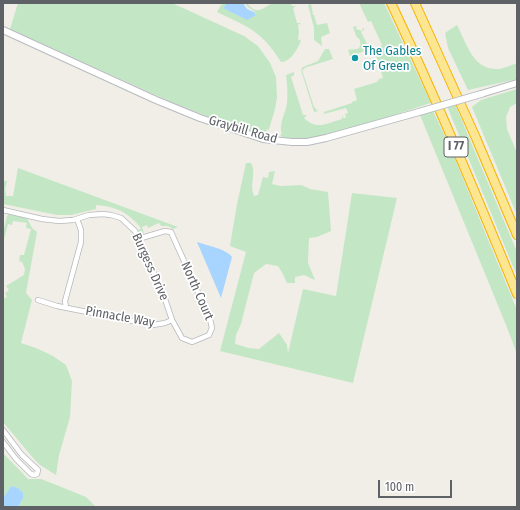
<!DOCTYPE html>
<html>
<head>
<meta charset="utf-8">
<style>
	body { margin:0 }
	#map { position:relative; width:520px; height:510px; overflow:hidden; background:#f0eee6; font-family:"Fira Sans Condensed",sans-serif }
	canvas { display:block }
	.frame { position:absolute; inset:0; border:4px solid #5e6166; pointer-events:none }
	.scale { position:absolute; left:378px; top:480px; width:74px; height:18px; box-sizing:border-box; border:2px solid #5e6166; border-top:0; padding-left:5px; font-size:12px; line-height:14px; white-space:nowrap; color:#5e6166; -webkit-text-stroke:3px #fff; paint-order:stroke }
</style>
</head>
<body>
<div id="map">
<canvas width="520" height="510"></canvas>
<div class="frame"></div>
<div class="scale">100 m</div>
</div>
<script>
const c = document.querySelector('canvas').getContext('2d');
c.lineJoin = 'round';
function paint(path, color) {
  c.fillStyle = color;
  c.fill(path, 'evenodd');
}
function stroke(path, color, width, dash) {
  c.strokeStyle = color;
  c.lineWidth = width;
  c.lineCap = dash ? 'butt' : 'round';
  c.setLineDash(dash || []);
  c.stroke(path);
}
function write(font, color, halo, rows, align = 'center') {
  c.font = font + ' "Fira Sans Condensed",sans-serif';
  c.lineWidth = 3.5;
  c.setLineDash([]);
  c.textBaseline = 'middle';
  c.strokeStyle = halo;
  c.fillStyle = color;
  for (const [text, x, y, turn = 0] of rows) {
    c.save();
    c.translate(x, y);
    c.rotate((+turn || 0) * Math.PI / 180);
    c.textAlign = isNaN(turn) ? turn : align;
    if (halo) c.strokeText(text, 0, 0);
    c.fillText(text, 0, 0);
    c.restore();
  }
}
paint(new Path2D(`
	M 18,3 L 172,3 L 244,36 L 258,46 L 263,53 L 270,63 L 276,77 L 277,97 L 275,109 L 269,129 L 268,130 L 266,129 L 267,131 L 263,133 L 257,133 L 224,123 L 171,102 L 10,29 Z
	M 224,3 L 227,3 L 223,8 L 256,15 L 254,11 L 248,7 L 245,3 L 247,3 C 258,18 265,5 274,3 C 279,2 286,3 291,3 L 292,6 L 296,6 L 293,8 L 297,23 L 301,23 L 298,25 L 299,32 L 298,39 L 301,41 C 297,49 291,62 281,62 C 262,31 248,27 217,12 L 221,5 Z
	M 359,3 L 384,3 L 431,103 C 407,110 296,152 280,135 L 282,134 C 278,125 286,112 287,103 C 288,93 287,84 286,75 L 294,72 L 294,75 L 291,77 L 303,115 L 307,115 L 304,118 C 317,131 327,123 342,119 L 342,115 L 343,118 L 346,118 L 345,114 L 348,113 L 346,108 L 324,114 L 324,112 L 352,103 L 352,102 L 357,100 L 354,89 L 377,82 L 379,79 L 383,78 L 375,52 L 374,52 L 373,50 L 369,50 L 373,48 L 375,50 L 382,45 L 371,21 L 368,22 Z
	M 311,4 L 313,15 L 314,15 L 317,25 L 327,23 L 330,33 L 321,37 L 322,46 L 314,40 L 314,28 L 308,5 Z
	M 457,25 C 467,44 473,71 499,69 C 505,68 511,65 517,63 L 517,79 L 468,90 L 448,48 L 445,33 Z
	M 357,26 L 356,29 L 362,31 L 363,28 L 364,28 L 364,30 L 361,32 L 369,48 L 368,50 L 350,56 L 348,50 C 355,48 362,52 360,40 L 356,36 L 353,27 Z
	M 325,49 L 329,49 L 333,59 L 304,68 L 305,69 L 302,70 L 314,107 L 318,111 L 314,112 L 301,70 L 303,67 L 318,61 Z
	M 517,89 L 517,103 L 510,107 L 506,117 L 507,129 L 517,153 L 517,215 L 472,107 L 481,100 Z
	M 455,104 L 517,252 L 517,276 L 447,106 Z
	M 433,111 L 450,147 L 517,310 L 517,354 L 506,325 L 420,115 Z
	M 246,163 L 251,163 C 257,173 249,183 254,196 L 258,195 L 263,177 L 268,178 L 269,172 L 275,171 L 272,184 L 281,186 L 301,185 L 310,189 L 328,192 L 331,231 L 317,237 L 309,238 L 308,263 L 315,280 L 304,275 L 295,277 L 295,283 L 287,283 L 283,274 L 278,266 L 266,264 L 254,273 L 241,324 L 236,335 L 235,344 L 249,348 L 259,349 L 279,333 L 287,345 L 288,353 L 303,289 L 336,296 L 352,193 L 397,198 L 353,383 L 220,351 L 246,252 L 230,246 L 237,204 Z
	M 18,168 L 178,227 L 173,229 L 168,226 L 161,226 L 159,223 L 148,228 L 147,225 L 142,227 L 144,234 L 140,233 L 138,231 L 141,228 C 129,213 116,206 96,205 L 96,209 L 71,215 L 57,215 L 3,204 L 3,181 L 7,181 L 5,189 L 6,196 L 13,196 Z
	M 9,214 L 27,218 L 32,228 L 37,232 L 26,293 L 32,300 L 21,343 L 36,348 L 53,356 L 66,365 L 72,381 L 70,417 L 59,455 L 56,475 L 40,465 L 34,459 L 3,422 L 3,299 L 7,297 L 5,293 L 9,290 L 6,286 L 24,275 L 25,269 L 22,262 L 19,261 L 20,255 L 24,255 L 31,229 L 26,228 L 27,223 L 13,221 L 12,225 L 8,224 L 3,243 L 3,233 L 7,216 Z
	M 3,453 L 28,479 L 41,479 L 54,484 L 86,497 L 96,507 L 18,507 L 23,498 L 23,493 L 11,486 L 3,498 Z`), '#c3e7c5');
paint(new Path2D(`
	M 227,3 L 243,3 L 247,9 L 254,12 L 256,15 L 247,20 L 223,8 Z
	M 197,242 C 205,245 227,249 232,257 L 221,298 Z
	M 11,486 L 18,488 L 23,493 L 23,498 L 18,507 L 3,507 L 3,498 Z`), '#a7d5ff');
const street = new Path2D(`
	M 3,210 L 42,219 L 59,221 L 73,220 L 89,215 L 103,214 L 111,215 L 121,218 L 135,231 L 164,296 L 172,320 L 182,338 L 192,342 L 209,335 L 212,328 L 210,319 L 171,232 L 165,231 L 138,239
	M 38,300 L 57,306 L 153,325 L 165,323 L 172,320
	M 66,308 L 65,301 L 81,242 L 81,230 L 77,219
	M 3,430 L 22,455 L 38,470 L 37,474 L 34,475 L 31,474 L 16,459 L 3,442`);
const secondary = new Path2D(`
	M 3,30 L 156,100 L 200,118 L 263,139 L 292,142 L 307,142 L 326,138 L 419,112
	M 481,94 L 517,83`);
const highway = new Path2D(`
	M 391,3 C 436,98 477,196 517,294
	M 415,3 L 476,138 L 517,235`);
stroke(street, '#b6b8bd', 6);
stroke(secondary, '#b7bac0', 8);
stroke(highway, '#f5b301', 10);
stroke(street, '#fff', 4.5);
stroke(secondary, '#fff', 6);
stroke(highway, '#fde691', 8);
const secondaryBridge = new Path2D(`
	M 419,112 L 481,94`);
stroke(secondaryBridge, '#b7bac0', 8, []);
stroke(secondaryBridge, '#fff', 6);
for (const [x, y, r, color] of [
	[355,58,4,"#0f9aa8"]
]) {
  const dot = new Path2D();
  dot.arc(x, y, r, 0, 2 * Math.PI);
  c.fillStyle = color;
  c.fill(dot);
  stroke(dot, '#fff', 1.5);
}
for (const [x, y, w] of [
	[456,147,24]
]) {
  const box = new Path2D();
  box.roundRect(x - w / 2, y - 10, w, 20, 3);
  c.fillStyle = '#fff';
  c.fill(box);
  stroke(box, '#5e6166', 1);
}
write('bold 12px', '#5e6166', null, [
	["I 77",456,147]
]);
write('13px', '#0d838f', '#fff', [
	["The Gables",363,51],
	["Of Green",363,66]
], 'left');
write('13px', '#5e6166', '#fff', [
	["Graybill Road",243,130,16],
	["Burgess Drive",150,267,66],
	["North Court",197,291,66],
	["Pinnacle Way",120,317,10]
]);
</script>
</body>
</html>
